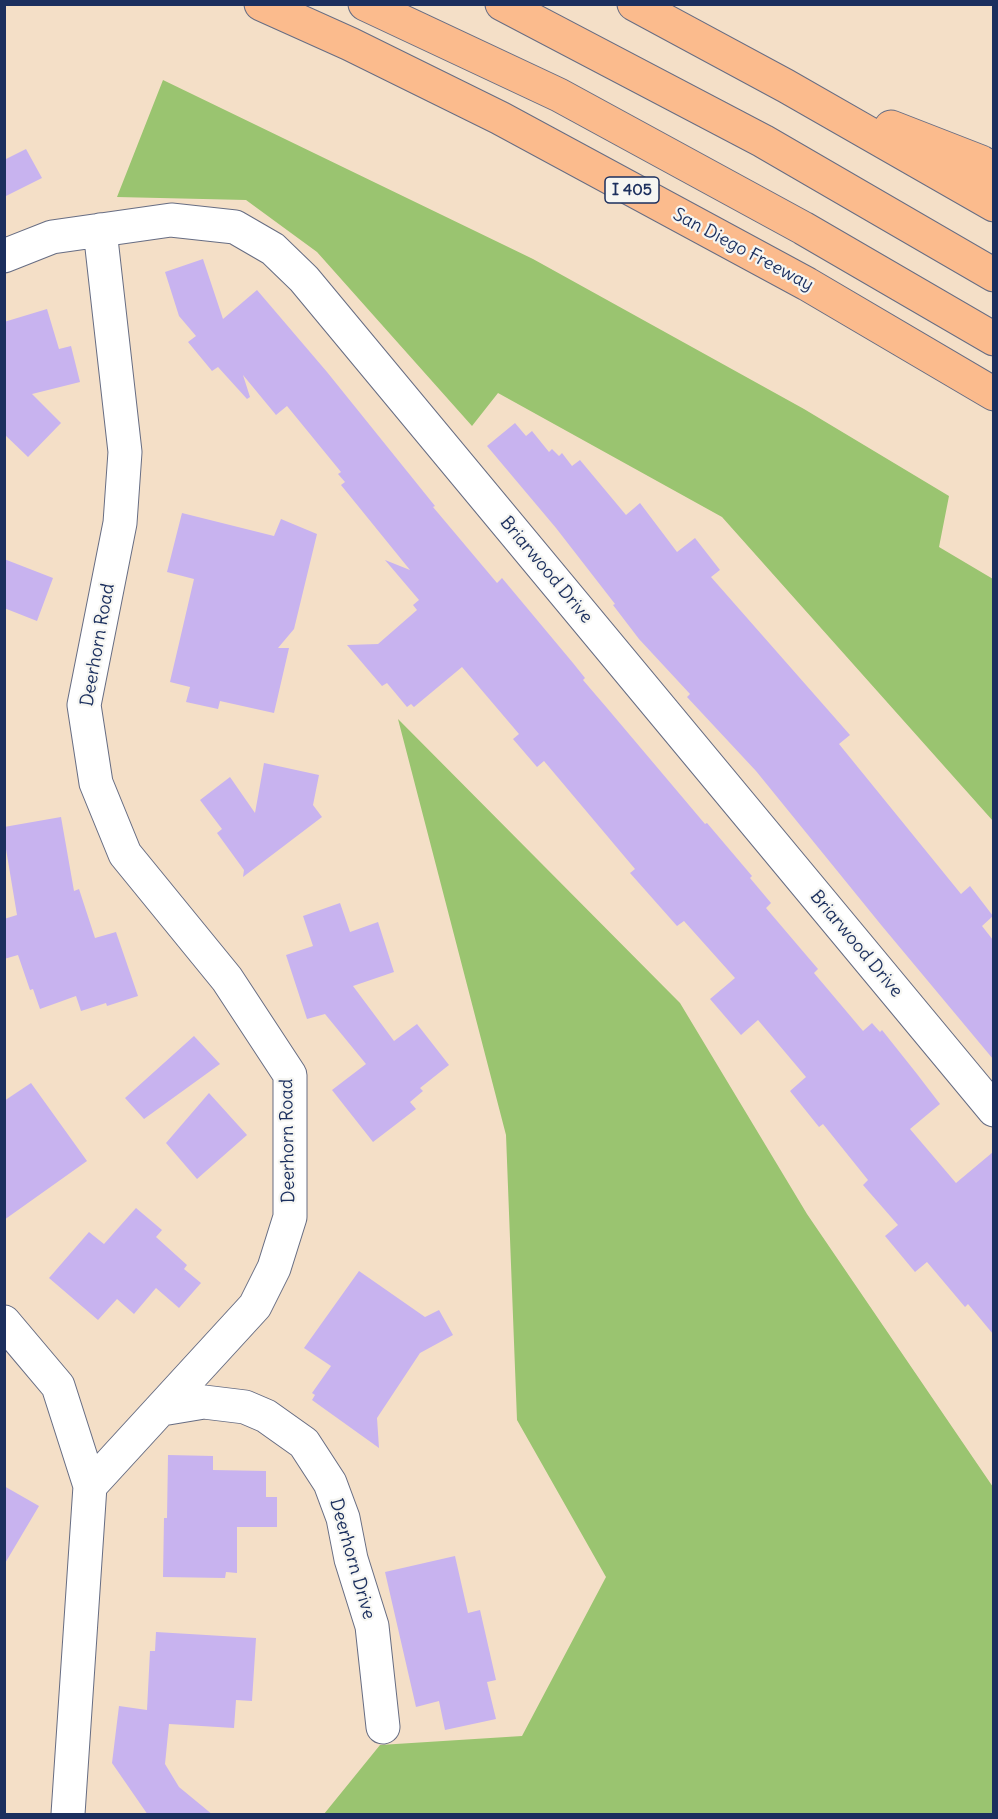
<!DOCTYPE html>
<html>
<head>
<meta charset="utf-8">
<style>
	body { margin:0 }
	#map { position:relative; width:998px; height:1819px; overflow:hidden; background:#f4dfc7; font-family:Delius,sans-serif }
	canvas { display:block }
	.frame { position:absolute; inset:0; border:6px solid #1b2f5e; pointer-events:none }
</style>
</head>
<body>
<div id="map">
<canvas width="998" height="1819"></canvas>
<div class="frame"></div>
</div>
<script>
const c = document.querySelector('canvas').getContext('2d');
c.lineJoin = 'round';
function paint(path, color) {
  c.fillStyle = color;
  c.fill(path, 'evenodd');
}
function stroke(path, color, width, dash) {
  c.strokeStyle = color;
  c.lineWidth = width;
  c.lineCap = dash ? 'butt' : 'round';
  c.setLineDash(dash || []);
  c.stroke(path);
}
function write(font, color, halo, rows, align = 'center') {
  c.font = font + ' Delius,sans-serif';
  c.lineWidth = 4.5;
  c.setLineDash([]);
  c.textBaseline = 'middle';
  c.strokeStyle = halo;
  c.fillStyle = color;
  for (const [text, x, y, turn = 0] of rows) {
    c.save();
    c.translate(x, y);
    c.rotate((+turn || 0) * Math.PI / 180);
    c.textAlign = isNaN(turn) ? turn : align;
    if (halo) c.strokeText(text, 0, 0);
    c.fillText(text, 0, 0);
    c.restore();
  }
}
paint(new Path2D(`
	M 163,80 L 533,259 L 804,409 L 949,496 L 939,547 L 993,579 L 993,821 L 722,517 L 498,393 L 472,426 L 317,252 L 246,200 L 117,197 Z
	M 398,719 L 680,1003 L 807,1214 L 993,1487 L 993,1814 L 324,1814 L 380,1745 L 522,1736 L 606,1577 L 517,1420 L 506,1135 Z`), '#9ac470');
paint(new Path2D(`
	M 26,149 L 42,178 L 4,197 L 4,160 Z
	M 203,259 L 223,319 L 257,290 L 327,372 L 435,506 L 433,507 L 497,583 L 502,578 L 573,663 L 585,678 L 583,680 L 607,708 L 705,824 L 707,823 L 752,876 L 750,878 L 771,903 L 766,908 L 818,969 L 814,973 L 863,1031 L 872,1023 L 880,1032 L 882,1030 L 917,1074 L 940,1104 L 910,1129 L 956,1183 L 993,1152 L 993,1334 L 968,1304 L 965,1307 L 927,1262 L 915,1272 L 885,1236 L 898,1225 L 863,1185 L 868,1180 L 823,1124 L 819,1127 L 790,1091 L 806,1077 L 758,1020 L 741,1035 L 710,999 L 735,978 L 684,921 L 677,926 L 630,873 L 635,869 L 544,761 L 537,767 L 513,739 L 519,734 L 462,667 L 414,707 L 411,704 L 407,707 L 387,683 L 382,686 L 347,645 L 378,644 L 417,610 L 413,605 L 419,600 L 385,560 L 410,570 L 341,485 L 345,482 L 338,474 L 341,472 L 287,406 L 276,415 L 243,375 L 250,397 L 247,399 L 218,367 L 212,371 L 188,342 L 196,336 L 179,316 L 165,272 Z
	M 47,309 L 59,349 L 71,346 L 80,382 L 32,394 L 61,423 L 28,457 L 4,434 L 4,322 Z
	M 515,423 L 526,436 L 532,431 L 549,452 L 552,449 L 559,456 L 562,453 L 572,466 L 580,460 L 626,515 L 640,503 L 677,552 L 695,538 L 720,570 L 711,577 L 850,735 L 839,744 L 961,894 L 970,886 L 993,916 L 982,926 L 993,940 L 993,1059 L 882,926 L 756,771 L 687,697 L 690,694 L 639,639 L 613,605 L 615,604 L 556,528 L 487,446 Z
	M 182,513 L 274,536 L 281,519 L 317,534 L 294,629 L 278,648 L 289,648 L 274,713 L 220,701 L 218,709 L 186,702 L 190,687 L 170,682 L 194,579 L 167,572 Z
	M 4,559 L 53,578 L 37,621 L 4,608 Z
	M 264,763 L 319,775 L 313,805 L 322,817 L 243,877 L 244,870 L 217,833 L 222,829 L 200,800 L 230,777 L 255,813 Z
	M 61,817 L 74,891 L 79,889 L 95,938 L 116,932 L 138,996 L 107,1006 L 106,1003 L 81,1011 L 76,996 L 40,1009 L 33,989 L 30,990 L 18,955 L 4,959 L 4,919 L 17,915 L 4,837 L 4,827 Z
	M 340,903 L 350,932 L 378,922 L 394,972 L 353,986 L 394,1041 L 417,1024 L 449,1065 L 420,1088 L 423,1091 L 410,1102 L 416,1109 L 373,1142 L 332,1090 L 366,1064 L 325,1014 L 307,1019 L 286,955 L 313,946 L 303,916 Z
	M 194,1036 L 220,1064 L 144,1119 L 125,1098 Z
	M 31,1083 L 87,1161 L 4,1220 L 4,1101 Z
	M 209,1093 L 247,1135 L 197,1179 L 166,1143 Z
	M 136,1208 L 162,1230 L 156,1237 L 187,1265 L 184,1269 L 201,1283 L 179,1308 L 156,1288 L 134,1314 L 117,1299 L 98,1320 L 49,1278 L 89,1232 L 104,1244 Z
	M 359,1271 L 425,1317 L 439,1310 L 453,1335 L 420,1353 L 377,1418 L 379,1448 L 312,1400 L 315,1395 L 312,1393 L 331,1366 L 304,1348 Z
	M 168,1455 L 213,1456 L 213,1470 L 266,1471 L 266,1497 L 277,1497 L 277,1527 L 237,1527 L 237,1573 L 226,1572 L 225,1578 L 163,1577 L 164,1518 L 167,1518 Z
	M 4,1486 L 39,1506 L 4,1565 Z
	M 455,1556 L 468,1613 L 480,1610 L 496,1680 L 487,1682 L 496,1719 L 445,1730 L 439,1701 L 416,1707 L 385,1572 Z
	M 156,1632 L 256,1638 L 252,1701 L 236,1700 L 234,1728 L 169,1724 L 165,1764 L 179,1787 L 213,1815 L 148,1815 L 112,1763 L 119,1706 L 147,1710 L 150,1651 L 155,1651 Z`), '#c8b3ef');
const minor = new Path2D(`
	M 4,256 L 52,237 L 171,220 L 235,227 L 273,249 L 304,279 L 994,1110
	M 4,1322 L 58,1386 L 90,1486
	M 162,1409 L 204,1402 L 245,1407 L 266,1416 L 304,1443 L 330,1483 L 343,1518 L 351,1559 L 372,1626 L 383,1727
	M 68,1814 L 90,1486 L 255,1306 L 274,1268 L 290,1217 L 290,1075 L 227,979 L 125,854 L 96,783 L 84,705 L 120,523 L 125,452 L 100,230`);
const highway = new Path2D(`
	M 261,4 L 350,44 L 500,118 L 807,284 L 994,394
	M 365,4 L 559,95 L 803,228 L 994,339
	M 502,4 L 763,141 L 994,275
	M 634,4 L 786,86 L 994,205
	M 891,127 L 981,162 L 994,170`);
stroke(minor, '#676d83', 35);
stroke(highway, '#676d83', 35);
stroke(minor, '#fff', 33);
stroke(highway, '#fbbb8d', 33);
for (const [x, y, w] of [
	[632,190,54]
]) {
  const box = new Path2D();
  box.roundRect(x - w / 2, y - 13, w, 26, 4.5);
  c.fillStyle = '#f6f6f2';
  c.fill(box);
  stroke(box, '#1b2f5e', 1.5);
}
write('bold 16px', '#1b2f5e', null, [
	["I 405",632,190]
]);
write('18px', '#1b2f5e', '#f6f6f2', [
	["San Diego Freeway",743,250,28],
	["Briarwood Drive",546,570,50],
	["Deerhorn Road",98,645,-80],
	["Briarwood Drive",856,944,50],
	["Deerhorn Road",288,1141,-91],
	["Deerhorn Drive",352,1559,74]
]);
</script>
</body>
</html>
